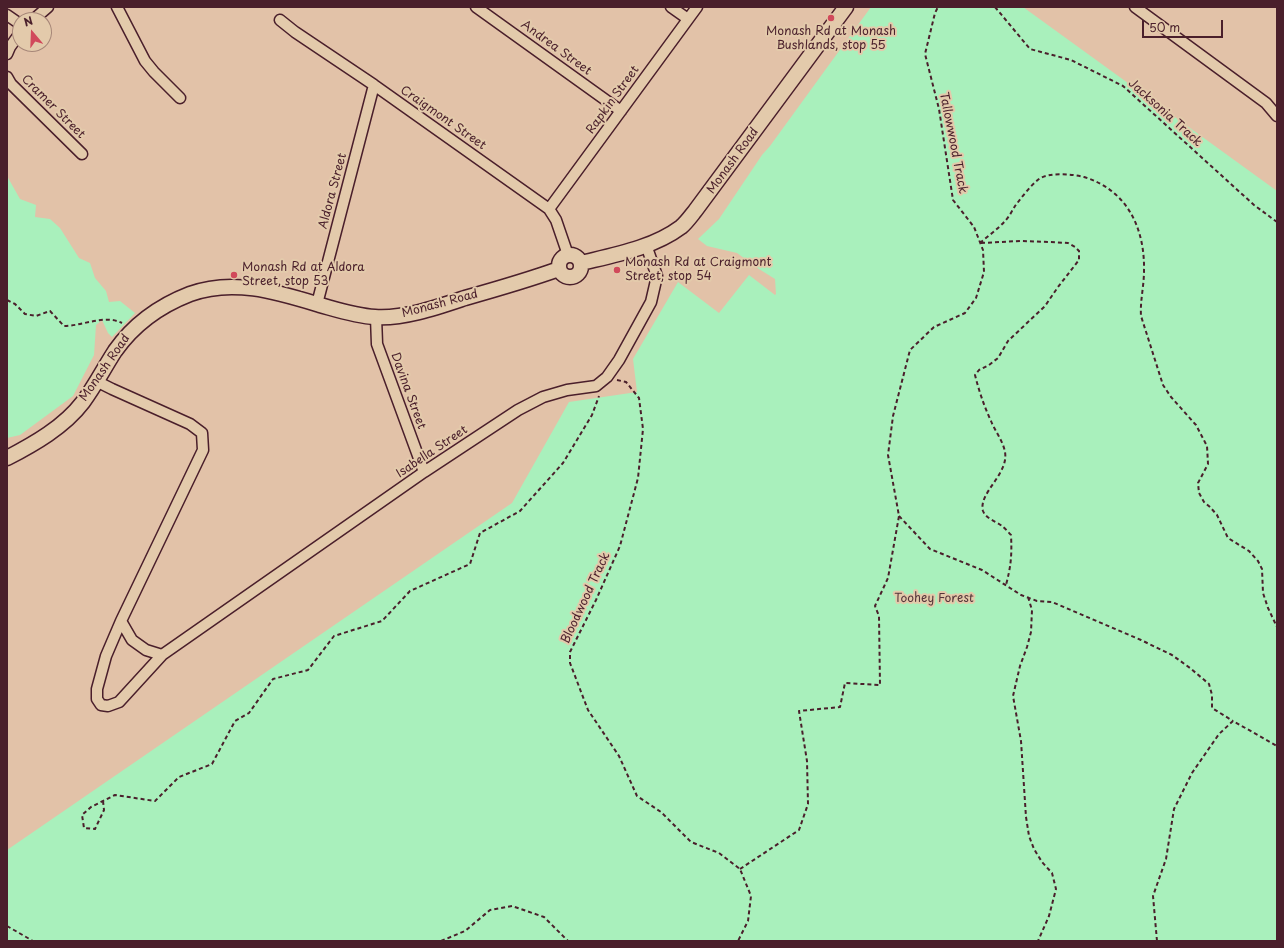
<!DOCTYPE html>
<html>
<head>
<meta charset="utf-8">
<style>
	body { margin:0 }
	#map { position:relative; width:1284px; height:948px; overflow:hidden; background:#e2c2a8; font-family:"Playpen Sans",sans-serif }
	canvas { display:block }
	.frame { position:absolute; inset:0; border:8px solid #4a1f2b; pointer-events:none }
	.north { position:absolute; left:12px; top:12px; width:40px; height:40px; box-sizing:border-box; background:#e3caab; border:1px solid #a68678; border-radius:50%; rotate:341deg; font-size:11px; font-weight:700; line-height:16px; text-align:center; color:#4a1f2b }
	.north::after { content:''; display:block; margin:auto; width:14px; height:18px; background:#d1495b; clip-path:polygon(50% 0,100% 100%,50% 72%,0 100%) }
	.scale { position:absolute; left:1142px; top:20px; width:81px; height:18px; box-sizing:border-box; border:2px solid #4a1f2b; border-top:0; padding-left:5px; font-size:12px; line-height:14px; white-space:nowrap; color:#4a1f2b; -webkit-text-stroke:3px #e3caab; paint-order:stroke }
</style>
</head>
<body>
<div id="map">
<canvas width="1284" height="948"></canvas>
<div class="frame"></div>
<div class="north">N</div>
<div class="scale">50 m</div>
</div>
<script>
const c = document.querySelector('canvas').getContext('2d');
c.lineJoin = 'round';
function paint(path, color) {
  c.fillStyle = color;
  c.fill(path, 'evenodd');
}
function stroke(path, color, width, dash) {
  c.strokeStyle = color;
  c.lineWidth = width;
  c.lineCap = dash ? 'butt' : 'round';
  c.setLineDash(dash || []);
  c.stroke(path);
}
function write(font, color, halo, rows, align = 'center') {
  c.font = font + ' "Playpen Sans",sans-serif';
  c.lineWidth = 4;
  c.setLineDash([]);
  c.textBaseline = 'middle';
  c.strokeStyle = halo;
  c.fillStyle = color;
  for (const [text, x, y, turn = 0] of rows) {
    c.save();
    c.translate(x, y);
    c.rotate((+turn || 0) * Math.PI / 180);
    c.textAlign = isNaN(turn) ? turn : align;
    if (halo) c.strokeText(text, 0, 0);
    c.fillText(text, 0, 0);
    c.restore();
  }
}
paint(new Path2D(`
	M 871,7 L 1023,7 L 1277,191 L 1277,941 L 7,941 L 7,850 L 512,503 L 569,402 L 637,392 L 633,359 L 678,282 L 719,313 L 749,275 L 775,295 L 776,294 L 775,279 L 759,269 L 737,253 L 707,246 L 698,239 L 719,219 L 762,155 L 770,146 Z
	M 7,176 L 20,199 L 36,205 L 35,217 L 50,219 L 60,228 L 79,258 L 90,263 L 95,278 L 106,291 L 109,302 L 120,301 L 135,313 L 112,337 L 108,333 L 102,320 L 96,325 L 94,355 L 73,396 L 20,435 L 7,438 Z`), '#a9f0bc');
const street = new Path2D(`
	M 117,7 L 145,61 L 154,72 L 180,98
	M 476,7 L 621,111
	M 671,7 L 688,19
	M 1135,7 L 1266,103 L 1277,116
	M 7,15 L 20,24
	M 33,20 L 48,7
	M 280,20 L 295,32 L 374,85 L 549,209 L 556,220 L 568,255
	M 7,54 L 10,47 L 20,33
	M 7,77 L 11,84 L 82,154
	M 549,209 L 697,7
	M 317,304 L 374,85
	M 376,317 L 377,344 L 424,472
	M 96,381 L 112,389 L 190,424 L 202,433 L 203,450 L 121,621 L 106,656 L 97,689 L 97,699 L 101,705 L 108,706 L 119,702 L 162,655 L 424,472 L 518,410 L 543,397 L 567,390 L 596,386 L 607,377 L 619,360 L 651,302 L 657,276 L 646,245
	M 121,621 L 132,640 L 146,650 L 162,655`);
const secondary = new Path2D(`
	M559 266a11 11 0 1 1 22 0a11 11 0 1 1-22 0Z
	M 581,263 C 614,255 653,248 681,227 C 686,223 691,216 695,211 L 846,7
	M 7,458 C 34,444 64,427 83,402 C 95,386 104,368 115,351 C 134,324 159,306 190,294 C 233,278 277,292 320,305 C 338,310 356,316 375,317 C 404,319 438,307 465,298 C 497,289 528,280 559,269`);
stroke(street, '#4a1f2b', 13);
stroke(secondary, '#4a1f2b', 17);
stroke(new Path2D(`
	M 995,7 L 1030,49 L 1071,60 L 1123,86 L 1254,205 L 1277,222
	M 980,243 C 988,236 998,229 1005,221 C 1009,217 1012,211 1015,206 C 1022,197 1030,186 1039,179 C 1049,172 1073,174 1084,177 C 1127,190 1145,228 1144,271 C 1144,286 1140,301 1141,316 L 1163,385 L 1171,397 L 1196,425 L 1207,446 L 1208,464 L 1198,483 L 1199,493 L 1204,502 L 1210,507 L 1217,515 L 1228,538 L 1249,551 L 1258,561 L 1262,569 L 1263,593 L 1268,608 L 1277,627
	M 981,243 L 1020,241 L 1051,242 L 1068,243 L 1075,247 L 1079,251 L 1079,260 L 1058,287 L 1045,306 L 1008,341 L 998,358 L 989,365 L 979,370 L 975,375 C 979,391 984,406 991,421 C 995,431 1003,441 1005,452 C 1009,474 978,493 983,511 C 986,519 996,521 1002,526 C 1005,528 1008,532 1011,535 C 1012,555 1011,566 1006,585
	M 7,300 L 15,304 L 25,314 L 36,316 L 50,311 L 64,326 C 83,326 104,314 122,323
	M 617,380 L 626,382 L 639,398 L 643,429 L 638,478 L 620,546 L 596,600 L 570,652 L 570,663 L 588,710 L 619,756 L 637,796 L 661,812 L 691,842 L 719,853 L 740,869 L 751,896 L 748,921 L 738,941
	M 899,516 L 930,549 L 982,570 L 1021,595 L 1037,601 L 1052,602 L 1141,640 L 1172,655 L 1190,668 L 1209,684 L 1212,695 L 1212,708 L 1233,721
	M 1028,597 L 1032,610 L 1031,632 L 1027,647 L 1020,666 L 1013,696 L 1021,741 L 1026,817 L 1029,836 L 1034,849 L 1042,862 L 1052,873 L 1056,889 L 1049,916 L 1038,941
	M 103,801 L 104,810 L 95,829 L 84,828 L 82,815 L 91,807 L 115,795 L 155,801 L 179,777 L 212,764 L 235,721 L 249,713 L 273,679 L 308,670 L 334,636 L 382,621 L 410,591 L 470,564 L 480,533 L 520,511 L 563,463 L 592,415 L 599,396
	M 740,869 L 799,830 L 808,804 L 807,761 L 799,711 L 840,707 L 845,683 L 880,685 L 879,616 L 875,606 L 888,578 L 899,516 L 888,455 L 893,416 L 910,350 L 934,327 L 965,313 L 976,298 L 984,272 L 983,250 L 974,227 L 953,200 L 939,109 L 925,54 L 935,13 L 938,7
	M 7,926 L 33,941
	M 441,941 L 465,931 L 490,910 L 512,906 L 544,917 L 568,941
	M 1157,941 L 1153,896 L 1166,859 L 1174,809 L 1192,773 L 1219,734 L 1233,721 L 1277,746`), '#4a1f2b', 2, [4, 3]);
stroke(street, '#e3caab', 10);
stroke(secondary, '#e3caab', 14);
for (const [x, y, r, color] of [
	[831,18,4,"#d1495b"],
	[617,270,4,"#d1495b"],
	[234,275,4,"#d1495b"]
]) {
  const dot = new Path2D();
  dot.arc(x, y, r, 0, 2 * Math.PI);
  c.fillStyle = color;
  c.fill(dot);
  stroke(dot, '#e3caab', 1.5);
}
write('12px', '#4a1f2b', '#e3caab', [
	["Monash Rd at Monash",831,32,"center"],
	["Bushlands, stop 55",831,46,"center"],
	["Monash Rd at Craigmont",625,263],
	["Street, stop 54",625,277],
	["Monash Rd at Aldora",242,268],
	["Street, stop 53",242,282]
], 'left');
write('12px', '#4a1f2b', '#e3caab', [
	["Andrea Street",556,48,36],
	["Rapkin Street",613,100,-54],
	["Cramer Street",53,107,45],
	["Jacksonia Track",1165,113,42],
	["Craigmont Street",443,118,35],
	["Tallowwood Track",953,143,79],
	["Monash Road",733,161,-54],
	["Aldora Street",333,191,-75],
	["Monash Road",440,304,-15],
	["Monash Road",105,368,-55],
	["Davina Street",408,391,70],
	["Isabella Street",432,452,-34],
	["Bloodwood Track",586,598,-65]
]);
write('12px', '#54343a', '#e3caab', [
	["Toohey Forest",934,599]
]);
</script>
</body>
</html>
